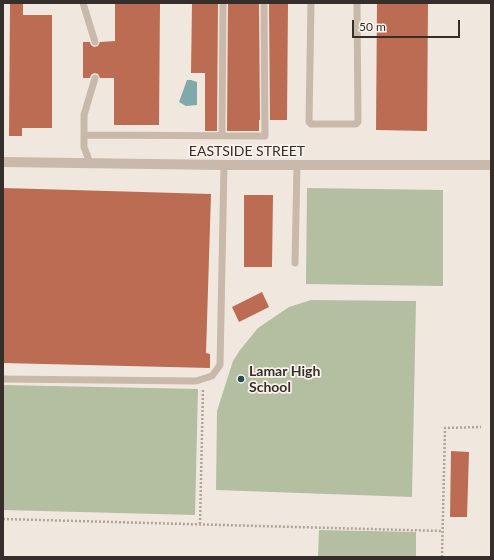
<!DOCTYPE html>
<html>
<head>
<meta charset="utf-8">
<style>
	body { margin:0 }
	#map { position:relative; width:494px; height:560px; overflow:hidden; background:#f0e8de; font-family:Lato,sans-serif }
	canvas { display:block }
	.frame { position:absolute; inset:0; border:4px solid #362e2a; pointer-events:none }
	.scale { position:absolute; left:352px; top:20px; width:108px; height:18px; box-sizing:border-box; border:2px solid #362e2a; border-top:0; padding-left:5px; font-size:12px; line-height:14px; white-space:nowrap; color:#362e2a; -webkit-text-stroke:3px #f8f2eb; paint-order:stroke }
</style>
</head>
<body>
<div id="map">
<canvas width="494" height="560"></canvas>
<div class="frame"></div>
<div class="scale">50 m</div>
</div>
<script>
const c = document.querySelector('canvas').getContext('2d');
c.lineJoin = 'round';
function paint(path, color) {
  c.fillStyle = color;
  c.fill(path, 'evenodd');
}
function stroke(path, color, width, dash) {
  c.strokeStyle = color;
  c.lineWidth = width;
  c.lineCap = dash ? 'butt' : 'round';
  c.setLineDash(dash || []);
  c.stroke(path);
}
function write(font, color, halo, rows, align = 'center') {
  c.font = font + ' Lato,sans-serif';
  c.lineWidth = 3.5;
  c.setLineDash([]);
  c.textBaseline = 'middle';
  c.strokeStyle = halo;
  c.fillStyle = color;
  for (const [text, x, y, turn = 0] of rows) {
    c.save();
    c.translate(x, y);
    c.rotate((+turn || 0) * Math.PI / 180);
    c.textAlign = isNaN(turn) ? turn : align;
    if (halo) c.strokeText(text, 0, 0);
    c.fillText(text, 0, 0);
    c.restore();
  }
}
paint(new Path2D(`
	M 307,188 L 443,190 L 443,286 L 306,284 Z
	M 311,300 L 416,301 L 412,497 L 216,490 L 217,411 L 233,361 L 240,350 L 258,328 L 289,307 Z
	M 3,385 L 198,389 L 195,515 L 3,510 Z
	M 319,530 L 416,532 L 416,557 L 318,557 Z`), '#b4bea0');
paint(new Path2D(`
	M 187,80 L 191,80 L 197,82 L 197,105 L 186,106 L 179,102 Z`), '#80a9ab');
paint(new Path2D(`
	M 10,3 L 23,3 L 23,15 L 52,15 L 52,128 L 22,128 L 22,136 L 9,136 Z
	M 115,3 L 160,3 L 159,125 L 114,125 L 114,78 L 100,78 L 98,74 L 94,73 L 91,75 L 90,78 L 83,78 L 83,42 L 90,42 L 91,45 L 94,47 L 98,46 L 100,42 L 115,41 Z
	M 192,3 L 218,3 L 217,131 L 205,131 L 205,73 L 191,73 Z
	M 228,3 L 259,3 L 260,120 L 259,120 L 259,131 L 227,131 Z
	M 269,3 L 288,3 L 287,120 L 270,120 Z
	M 377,3 L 428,3 L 427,131 L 376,130 Z
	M 3,188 L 211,194 L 206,353 L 210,354 L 210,368 L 3,363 Z
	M 244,195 L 273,195 L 272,267 L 244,267 Z
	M 262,292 L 269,307 L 239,322 L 232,307 Z
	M 451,451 L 469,452 L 467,517 L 450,517 Z`), '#bb6c52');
stroke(new Path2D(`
	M 3,519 L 442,531
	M 200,524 L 203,389
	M 442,557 L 445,428 L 481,427`), '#b3a396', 2.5, [2, 2]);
stroke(new Path2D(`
	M 83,3 L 95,42
	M 311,3 L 309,122 L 311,124 L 356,124 L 358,122 L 357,3
	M 84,135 L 265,136 L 264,3
	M 222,136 L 223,3
	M 90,163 L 84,147 L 84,115 L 95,78
	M 295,263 L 297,165
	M 3,379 L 196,381 L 212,376 L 220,365 L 224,165`), '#c8b9ab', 7);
stroke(new Path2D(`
	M 3,162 L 224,165 L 491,165`), '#c8b9ab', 10);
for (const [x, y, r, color] of [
	[241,379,4,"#235054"]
]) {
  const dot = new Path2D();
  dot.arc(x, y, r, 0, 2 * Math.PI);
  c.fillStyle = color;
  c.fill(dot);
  stroke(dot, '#f8f2eb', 1.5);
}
write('14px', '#362e2a', '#f8f2eb', [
	["EASTSIDE STREET",247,151]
]);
write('bold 14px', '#362e2a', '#f8f2eb', [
	["Lamar High",249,371],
	["School",249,387]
], 'left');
</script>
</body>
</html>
